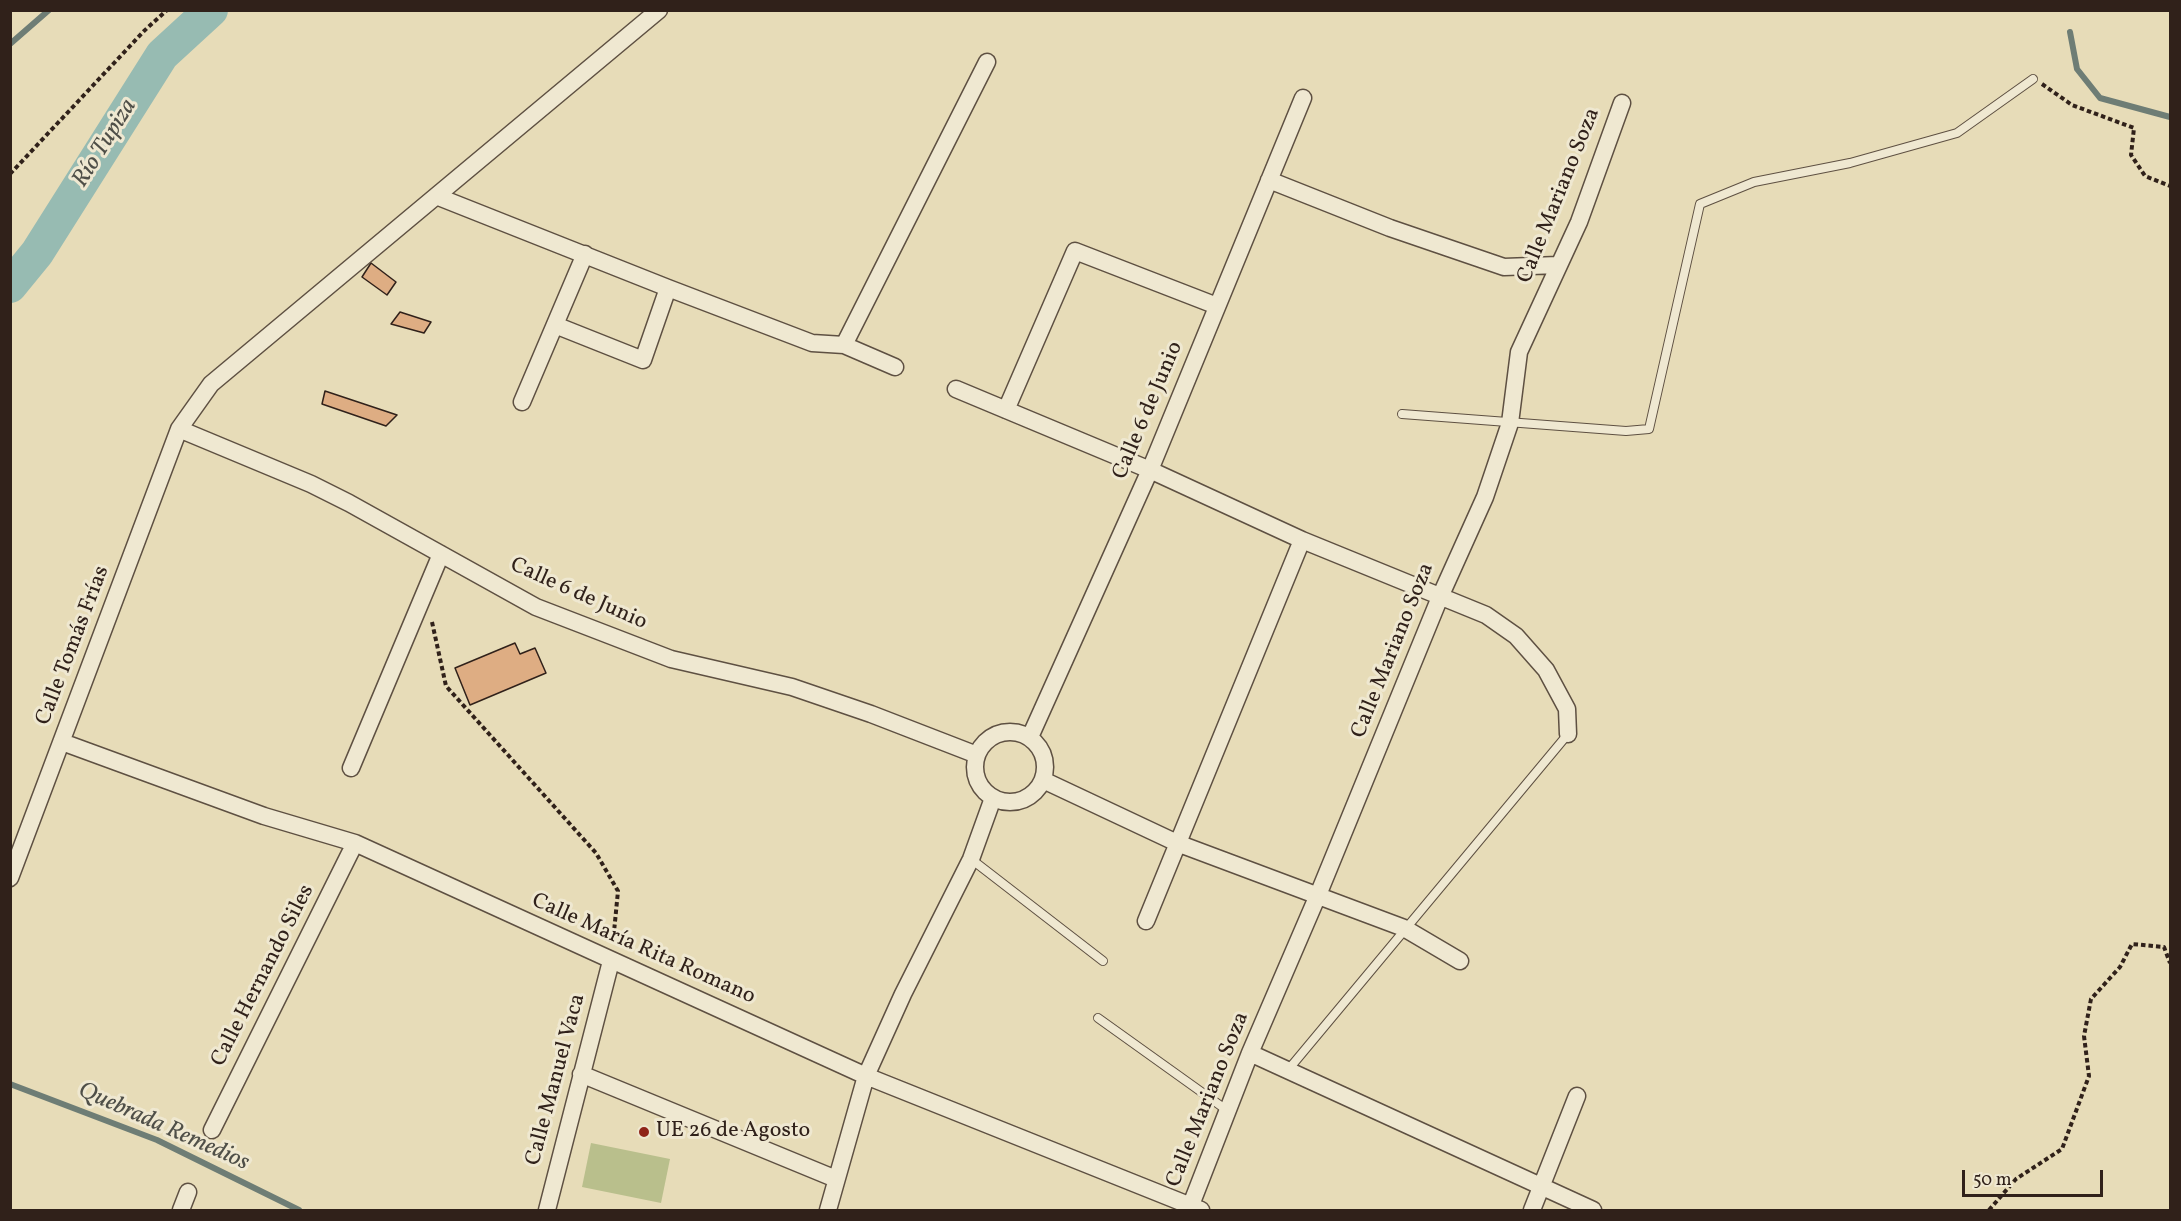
<!DOCTYPE html>
<html>
<head>
<meta charset="utf-8">
<style>
	body { margin:0 }
	#map { position:relative; width:2181px; height:1221px; overflow:hidden; background:#e7dcb8; font-family:Vollkorn,serif }
	canvas { display:block }
	.frame { position:absolute; inset:0; border:12px solid #30211a; pointer-events:none }
	.scale { position:absolute; left:1962px; top:1170px; width:141px; height:27px; box-sizing:border-box; border:3px solid #30211a; border-top:0; padding-left:8px; font-size:18px; line-height:21px; white-space:nowrap; color:#30211a; -webkit-text-stroke:4px #efe8d1; paint-order:stroke }
</style>
</head>
<body>
<div id="map">
<canvas width="2181" height="1221"></canvas>
<div class="frame"></div>
<div class="scale">50 m</div>
</div>
<script>
const c = document.querySelector('canvas').getContext('2d');
c.lineJoin = 'round';
function paint(path, color) {
  c.fillStyle = color;
  c.fill(path, 'evenodd');
}
function stroke(path, color, width, dash) {
  c.strokeStyle = color;
  c.lineWidth = width;
  c.lineCap = dash ? 'butt' : 'round';
  c.setLineDash(dash || []);
  c.stroke(path);
}
function write(font, color, halo, rows, align = 'center') {
  c.font = font + ' Vollkorn,serif';
  c.lineWidth = 6;
  c.setLineDash([]);
  c.textBaseline = 'middle';
  c.strokeStyle = halo;
  c.fillStyle = color;
  for (const [text, x, y, turn = 0] of rows) {
    c.save();
    c.translate(x, y);
    c.rotate((+turn || 0) * Math.PI / 180);
    c.textAlign = isNaN(turn) ? turn : align;
    if (halo) c.strokeText(text, 0, 0);
    c.fillText(text, 0, 0);
    c.restore();
  }
}
paint(new Path2D(`
	M 591,1143 L 670,1159 L 661,1203 L 582,1187 Z`), '#b9bf8c');
stroke(new Path2D(`
	M 2070,32 L 2077,69 L 2100,98 L 2170,117
	M 10,44 L 49,10
	M 10,1084 L 157,1140 L 299,1210`), '#6e7d75', 6);
stroke(new Path2D(`
	M 10,286 L 37,253 L 162,55 L 211,10`), '#97bbb2', 34);
const building = new Path2D(`
	M 371,263 L 396,282 L 387,295 L 362,277 Z
	M 400,312 L 431,322 L 424,333 L 391,324 Z
	M 325,391 L 397,415 L 386,426 L 322,404 Z
	M 515,643 L 520,654 L 535,648 L 546,673 L 470,705 L 455,668 Z`);
paint(building, '#dead83');
stroke(building, '#30211a', 1.5);
const service = new Path2D(`
	M 1402,414 L 1626,431 L 1649,429 L 1700,204 L 1754,182 L 1850,163 L 1957,133 L 2033,79
	M 971,859 L 1103,961
	M 1098,1018 L 1228,1111
	M 1288,1070 L 1568,734`);
const minor = new Path2D(`
	M 1269,180 L 1390,228 L 1504,267 L 1558,265
	M 436,196 L 668,288 L 812,343 L 844,345 L 895,367
	M 555,325 L 643,360 L 668,288
	M 844,345 L 987,62
	M 956,389 L 1150,470 L 1302,540 L 1486,615 L 1516,636 L 1546,670 L 1567,709 L 1568,734
	M 522,402 L 585,254
	M 1006,410 L 1075,251 L 1217,306
	M 179,429 L 311,484 L 349,503 L 536,607 L 671,659 L 792,687 L 871,714 L 977,755
	M975 767a35 35 0 1 1 70 0a35 35 0 1 1-70 0Z
	M 1030,737 L 1150,470 L 1303,98
	M 62,742 L 264,816 L 355,843 L 866,1076 L 1201,1210
	M 351,768 L 441,554
	M 1043,780 L 1177,843 L 1404,928 L 1460,961
	M 10,878 L 179,429 L 211,384 L 659,10
	M 1146,921 L 1302,540
	M 1250,1053 L 1593,1210
	M 581,1074 L 836,1179
	M 212,1130 L 355,843
	M 181,1210 L 188,1192
	M 547,1210 L 611,961
	M 828,1210 L 866,1076 L 903,994 L 971,859 L 993,798
	M 1189,1210 L 1250,1053 L 1318,895 L 1440,597 L 1485,497 L 1510,423 L 1519,352 L 1579,222 L 1622,103
	M 1532,1210 L 1577,1096`);
stroke(service, '#5e5042', 10);
stroke(minor, '#5e5042', 19);
stroke(new Path2D(`
	M 2042,84 L 2072,105 L 2134,128 L 2131,155 L 2145,176 L 2170,186
	M 10,174 L 144,31 L 167,10
	M 432,622 L 446,686 L 596,853 L 618,891 L 613,942
	M 1989,1210 L 2016,1179 L 2062,1149 L 2089,1076 L 2084,1036 L 2091,999 L 2120,967 L 2132,944 L 2164,947 L 2170,963`), '#30211a', 4, [4.5, 3]);
stroke(service, '#efe8d1', 8);
stroke(minor, '#efe8d1', 16);
for (const [x, y, r, color] of [
	[644,1132,6,"#8f2418"]
]) {
  const dot = new Path2D();
  dot.arc(x, y, r, 0, 2 * Math.PI);
  c.fillStyle = color;
  c.fill(dot);
  stroke(dot, '#efe8d1', 2);
}
write('22px', '#30211a', '#efe8d1', [
	["Calle Mariano Soza",1560,196,-68],
	["Calle 6 de Junio",1149,411,-67],
	["Calle 6 de Junio",578,595,24],
	["Calle Tomás Frías",74,646,-69],
	["Calle Mariano Soza",1394,651,-68],
	["Calle María Rita Romano",643,950,24],
	["Calle Hernando Siles",264,976,-63],
	["Calle Manuel Vaca",557,1080,-75],
	["Calle Mariano Soza",1209,1100,-68]
]);
write('22px', '#30211a', '#efe8d1', [
	["UE 26 de Agosto",656,1132]
], 'left');
write('italic 24px', '#4f4f48', '#efe8d1', [
	["Río Tupiza",106,144,-58],
	["Quebrada Remedios",163,1128,24]
]);
</script>
</body>
</html>
